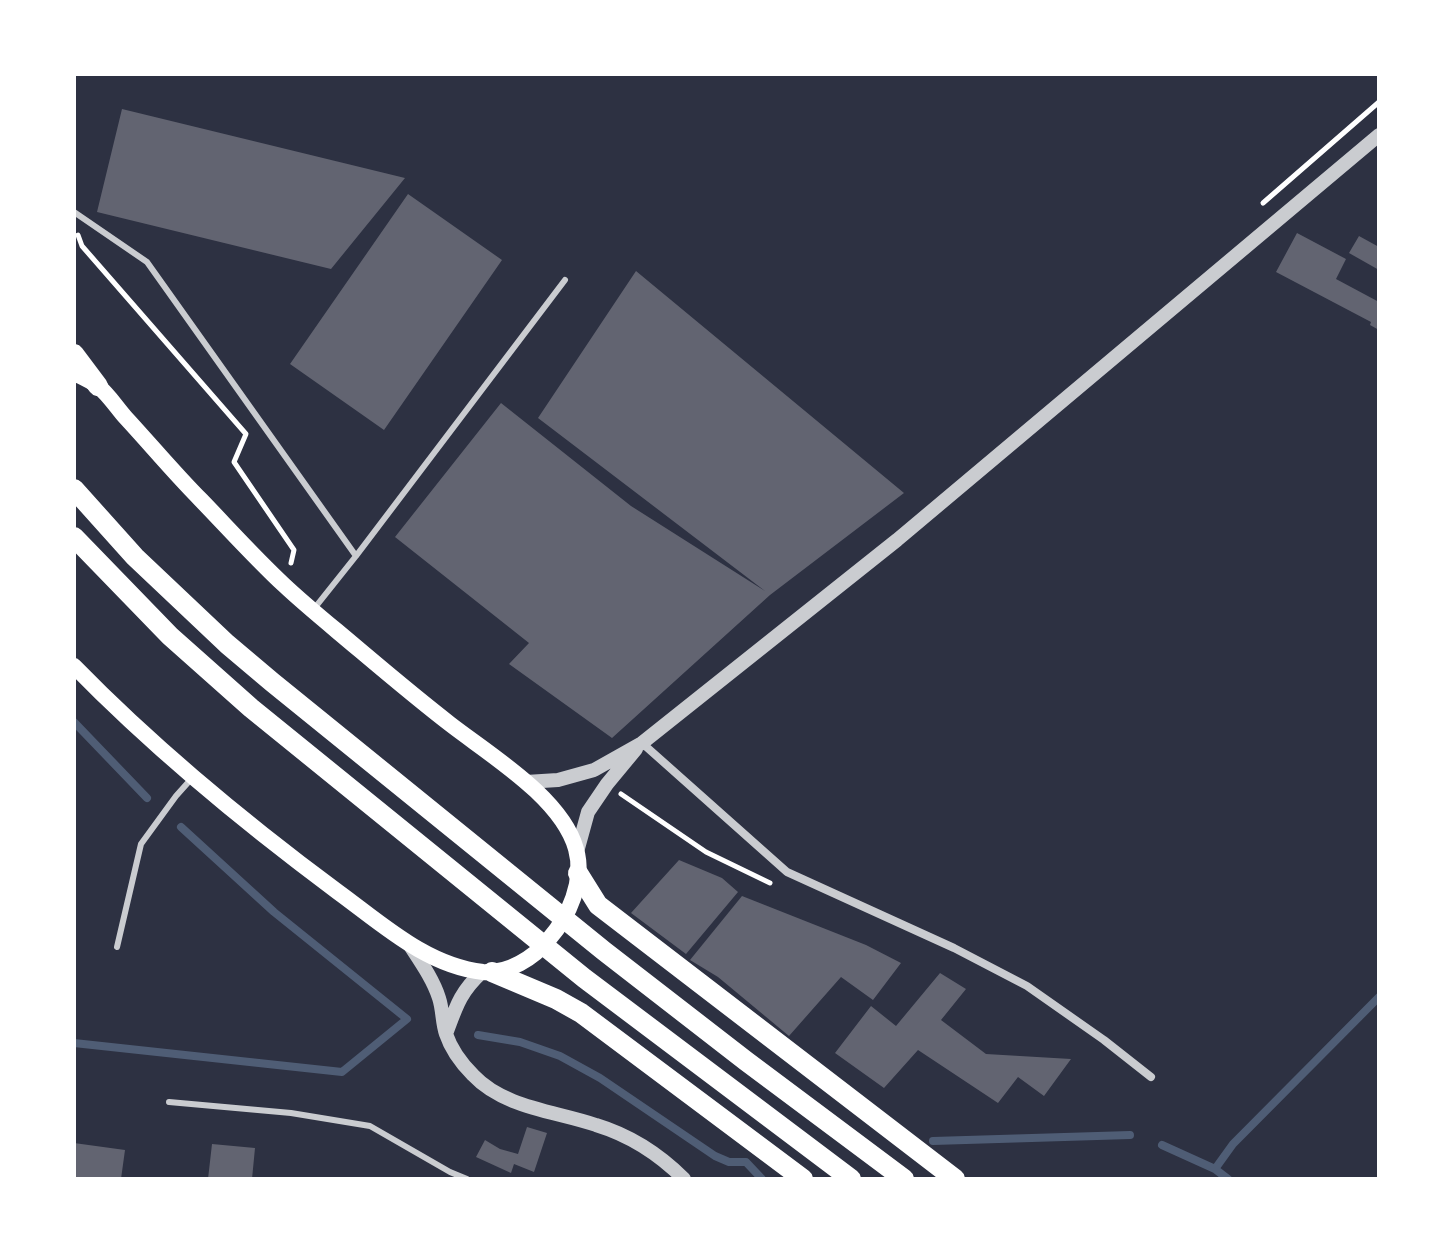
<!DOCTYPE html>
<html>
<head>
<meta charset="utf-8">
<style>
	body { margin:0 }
	#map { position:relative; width:1453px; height:1253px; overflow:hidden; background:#2d3142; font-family:Cabin,sans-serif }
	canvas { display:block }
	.frame { position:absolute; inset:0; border:76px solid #fff; pointer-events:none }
</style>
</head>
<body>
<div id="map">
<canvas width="1453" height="1253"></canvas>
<div class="frame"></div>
</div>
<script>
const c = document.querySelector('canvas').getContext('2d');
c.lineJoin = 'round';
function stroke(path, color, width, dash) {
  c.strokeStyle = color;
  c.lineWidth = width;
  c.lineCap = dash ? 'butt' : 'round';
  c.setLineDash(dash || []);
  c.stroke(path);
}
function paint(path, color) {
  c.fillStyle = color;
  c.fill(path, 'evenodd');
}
stroke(new Path2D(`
	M 74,722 L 147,798
	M 478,1035 L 520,1042 L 560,1056 L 600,1078 L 715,1156 L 729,1162 L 746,1162 L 762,1179
	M 74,1043 L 342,1072 L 407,1019 L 274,912 L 181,827
	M 933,1141 L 1130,1135
	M 1162,1145 L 1215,1169 L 1228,1179
	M 1215,1169 L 1233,1144 L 1379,997`), '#4f5d75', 8);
paint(new Path2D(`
	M 122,109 L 405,178 L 331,269 L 97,212 Z
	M 408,194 L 502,260 L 384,430 L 290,364 Z
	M 1297,233 L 1346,259 L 1336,279 L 1379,302 L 1379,330 L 1370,325 L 1371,322 L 1276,272 Z
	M 1359,236 L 1379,247 L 1379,270 L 1349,253 Z
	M 636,271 L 904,493 L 770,595 L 612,738 L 509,664 L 529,643 L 395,537 L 501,403 L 631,506 L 765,591 L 538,418 Z
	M 679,860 L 722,878 L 738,892 L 686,954 L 631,913 Z
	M 742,896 L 866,945 L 901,963 L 873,1000 L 841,977 L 789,1036 L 718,977 L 690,960 Z
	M 940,973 L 966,989 L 941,1020 L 986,1054 L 1071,1059 L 1044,1096 L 1018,1077 L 998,1103 L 918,1050 L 884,1088 L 835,1053 L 871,1006 L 896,1026 Z
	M 527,1127 L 547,1133 L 534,1172 L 514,1164 L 511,1173 L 476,1157 L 485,1140 L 500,1149 L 518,1154 Z
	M 74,1143 L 125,1150 L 121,1179 L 74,1179 Z
	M 212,1144 L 255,1148 L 252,1179 L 208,1179 Z`), '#626471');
stroke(new Path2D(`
	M 1263,203 L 1379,102
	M 78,235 L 82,246 L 246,434 L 234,462 L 294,550 L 291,563
	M 621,794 L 706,852 L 770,883`), '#fff', 5);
stroke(new Path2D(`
	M 74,212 L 147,262 L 356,556
	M 313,610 L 356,556 L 565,280
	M 117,947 L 141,844 L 176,796 L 193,777
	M 169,1102 L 291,1113 L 370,1126 L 450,1172 L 467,1179`), '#caccd0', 6);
stroke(new Path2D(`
	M 642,743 L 787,872 L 954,948 L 1027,986 L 1104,1040 L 1151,1077`), '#caccd0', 8);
stroke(new Path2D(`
	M 526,782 L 558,780 L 594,770 L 642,743 L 897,540 L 1379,135
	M 577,852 L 588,812 L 607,784 L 636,749
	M 409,944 C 420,961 433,979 439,998 C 443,1010 442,1023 446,1034 C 451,1049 462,1064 473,1075 C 504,1108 555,1111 596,1125 C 629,1135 660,1155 684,1179
	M 446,1034 C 456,1007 460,992 482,972`), '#caccd0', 14);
stroke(new Path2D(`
	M 74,373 C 82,377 91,381 98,386 C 109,395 117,408 126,418 C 151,445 175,474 201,500 C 229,529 255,558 284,585 C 301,601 319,616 337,631 C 374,662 411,694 450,724 C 490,755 562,798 576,849 C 585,881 569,916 549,939 C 534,958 508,974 483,972 C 427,966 382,924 338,892 C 245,823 155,749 74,666`), '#fff', 16);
stroke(new Path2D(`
	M 74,354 L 98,386
	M 74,489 L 135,557 L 227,644 L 272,682 L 604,951 L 746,1061 L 904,1179
	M 74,537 L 170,636 L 251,708 L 584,978 L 851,1179
	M 578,873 L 598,905 L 955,1179
	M 492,972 L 556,999 L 581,1013 L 803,1179`), '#fff', 20);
</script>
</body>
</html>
